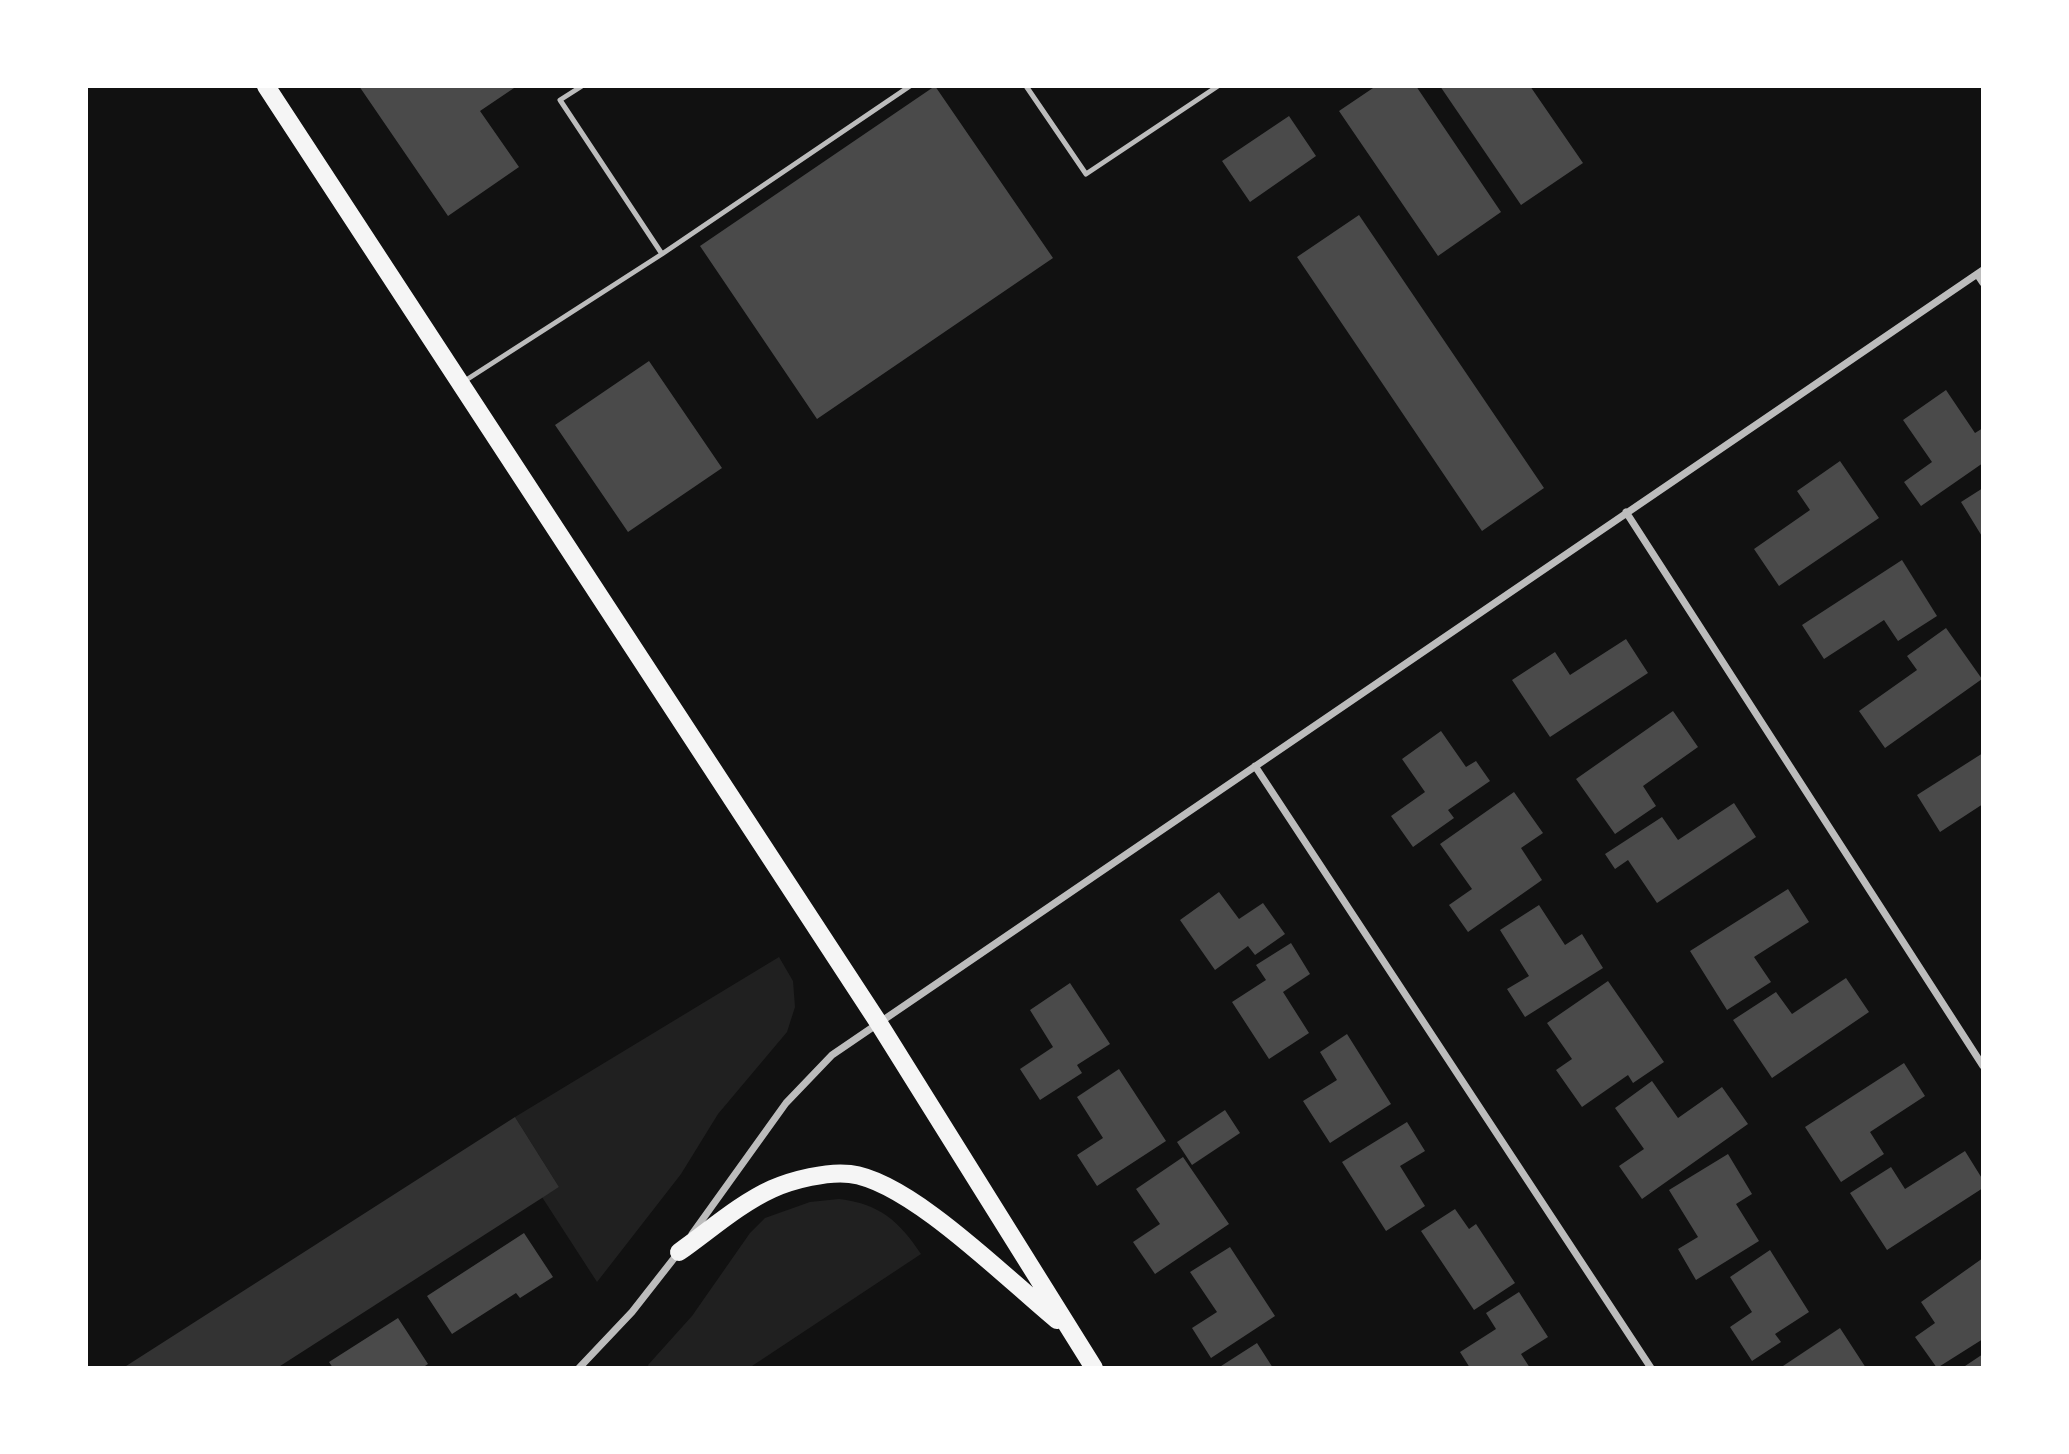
<!DOCTYPE html>
<html>
<head>
<meta charset="utf-8">
<style>
	body { margin:0 }
	#map { position:relative; width:2069px; height:1454px; overflow:hidden; background:#111; font-family:Helvetica,sans-serif }
	canvas { display:block }
	.frame { position:absolute; inset:0; border:88px solid #fff; pointer-events:none }
</style>
</head>
<body>
<div id="map">
<canvas width="2069" height="1454"></canvas>
<div class="frame"></div>
</div>
<script>
const c = document.querySelector('canvas').getContext('2d');
c.lineJoin = 'round';
function paint(path, color) {
  c.fillStyle = color;
  c.fill(path, 'evenodd');
}
function stroke(path, color, width, dash) {
  c.strokeStyle = color;
  c.lineWidth = width;
  c.lineCap = dash ? 'butt' : 'round';
  c.setLineDash(dash || []);
  c.stroke(path);
}
paint(new Path2D(`
	M 779,957 L 793,981 L 795,1007 L 787,1032 L 718,1114 L 681,1174 L 597,1282 L 542,1197 L 559,1187 L 515,1117 Z
	M 839,1199 C 880,1204 899,1221 921,1254 L 749,1368 L 649,1368 L 648,1365 L 692,1316 L 750,1233 L 765,1218 L 810,1202 Z`), '#202020');
paint(new Path2D(`
	M 515,1117 L 559,1187 L 277,1368 L 123,1368 Z`), '#333');
paint(new Path2D(`
	M 359,86 L 517,86 L 480,111 L 519,167 L 448,216 Z
	M 935,86 L 1053,258 L 817,419 L 700,246 Z
	M 1376,86 L 1416,86 L 1501,212 L 1438,256 L 1339,111 Z
	M 1440,86 L 1530,86 L 1583,163 L 1521,205 Z
	M 1289,116 L 1316,156 L 1250,202 L 1222,161 Z
	M 1359,215 L 1544,488 L 1482,531 L 1297,257 Z
	M 649,361 L 722,468 L 628,532 L 555,425 Z
	M 1946,390 L 1975,433 L 1983,428 L 1983,463 L 1921,506 L 1904,482 L 1932,462 L 1903,420 Z
	M 1840,461 L 1879,518 L 1779,586 L 1754,549 L 1810,510 L 1797,491 Z
	M 1983,488 L 1983,538 L 1961,502 Z
	M 1902,560 L 1937,616 L 1898,641 L 1884,620 L 1824,659 L 1802,625 Z
	M 1946,628 L 1982,679 L 1885,748 L 1859,711 L 1917,670 L 1907,656 Z
	M 1626,639 L 1648,673 L 1550,737 L 1512,680 L 1555,652 L 1570,675 Z
	M 1673,711 L 1698,747 L 1643,786 L 1656,806 L 1615,834 L 1576,779 Z
	M 1441,731 L 1466,767 L 1476,761 L 1490,781 L 1448,810 L 1454,818 L 1413,847 L 1391,816 L 1425,792 L 1402,759 Z
	M 1983,753 L 1983,804 L 1940,832 L 1917,795 Z
	M 1514,792 L 1543,833 L 1521,848 L 1542,880 L 1468,932 L 1449,905 L 1472,889 L 1440,844 Z
	M 1734,803 L 1756,837 L 1657,903 L 1628,860 L 1615,869 L 1605,854 L 1662,817 L 1678,840 Z
	M 1788,889 L 1809,922 L 1754,957 L 1771,982 L 1727,1010 L 1690,951 Z
	M 1219,892 L 1239,919 L 1263,903 L 1285,934 L 1255,955 L 1248,946 L 1215,970 L 1180,920 Z
	M 1539,905 L 1565,945 L 1582,934 L 1603,968 L 1525,1017 L 1507,989 L 1529,976 L 1500,930 Z
	M 1291,943 L 1310,974 L 1283,992 L 1309,1033 L 1269,1059 L 1232,1002 L 1266,980 L 1256,965 Z
	M 1846,978 L 1869,1012 L 1772,1078 L 1733,1020 L 1776,992 L 1792,1014 Z
	M 1608,981 L 1664,1062 L 1633,1083 L 1628,1075 L 1582,1107 L 1556,1070 L 1572,1059 L 1547,1023 Z
	M 1070,983 L 1110,1044 L 1077,1065 L 1082,1073 L 1040,1100 L 1020,1069 L 1053,1047 L 1030,1010 Z
	M 1347,1034 L 1391,1104 L 1330,1143 L 1303,1101 L 1337,1080 L 1320,1052 Z
	M 1904,1063 L 1925,1096 L 1870,1132 L 1884,1154 L 1841,1182 L 1805,1127 Z
	M 1119,1069 L 1166,1141 L 1097,1186 L 1077,1155 L 1103,1138 L 1077,1097 Z
	M 1652,1081 L 1678,1118 L 1722,1087 L 1748,1124 L 1642,1199 L 1619,1166 L 1644,1149 L 1615,1108 Z
	M 1225,1110 L 1240,1133 L 1192,1165 L 1177,1142 Z
	M 1407,1122 L 1425,1151 L 1400,1166 L 1425,1206 L 1386,1231 L 1342,1162 Z
	M 1965,1151 L 1983,1180 L 1983,1188 L 1887,1250 L 1850,1193 L 1891,1167 L 1905,1189 Z
	M 1728,1154 L 1752,1194 L 1736,1204 L 1759,1241 L 1696,1280 L 1678,1249 L 1698,1237 L 1669,1190 Z
	M 1183,1157 L 1229,1224 L 1155,1274 L 1133,1242 L 1160,1224 L 1136,1189 Z
	M 1455,1209 L 1469,1229 L 1476,1224 L 1515,1283 L 1474,1310 L 1421,1231 Z
	M 524,1233 L 553,1277 L 520,1298 L 516,1293 L 452,1334 L 427,1296 Z
	M 1230,1247 L 1275,1316 L 1211,1358 L 1192,1328 L 1217,1312 L 1190,1272 Z
	M 1770,1250 L 1809,1312 L 1775,1334 L 1781,1342 L 1752,1361 L 1730,1327 L 1752,1312 L 1730,1277 Z
	M 1983,1258 L 1983,1339 L 1937,1368 L 1915,1337 L 1935,1323 L 1921,1302 Z
	M 1519,1292 L 1548,1337 L 1521,1354 L 1530,1368 L 1470,1368 L 1460,1352 L 1496,1329 L 1486,1313 Z
	M 398,1318 L 428,1364 L 422,1368 L 333,1368 L 329,1362 Z
	M 1840,1328 L 1866,1368 L 1785,1368 L 1783,1366 Z
	M 1257,1343 L 1273,1368 L 1218,1368 Z
	M 1983,1354 L 1983,1368 L 1962,1368 Z`), '#4a4a4a');
stroke(new Path2D(`
	M 582,86 L 560,100 L 662,254
	M 1026,86 L 1086,174 L 1218,86
	M 463,382 L 662,254 L 910,86`), '#bcbcbc', 5);
stroke(new Path2D(`
	M 1977,274 L 1983,283
	M 1626,512 L 1983,1066
	M 1255,766 L 1651,1368
	M 692,1234 L 786,1103 L 832,1055 L 1983,270
	M 579,1368 L 632,1312 L 679,1252`), '#bcbcbc', 7);
stroke(new Path2D(`
	M 266,86 L 878,1022 L 1094,1368
	M 679,1252 C 709,1231 739,1204 772,1189 C 792,1180 828,1171 850,1174 C 910,1181 1008,1280 1057,1320`), '#f5f5f5', 18);
</script>
</body>
</html>
